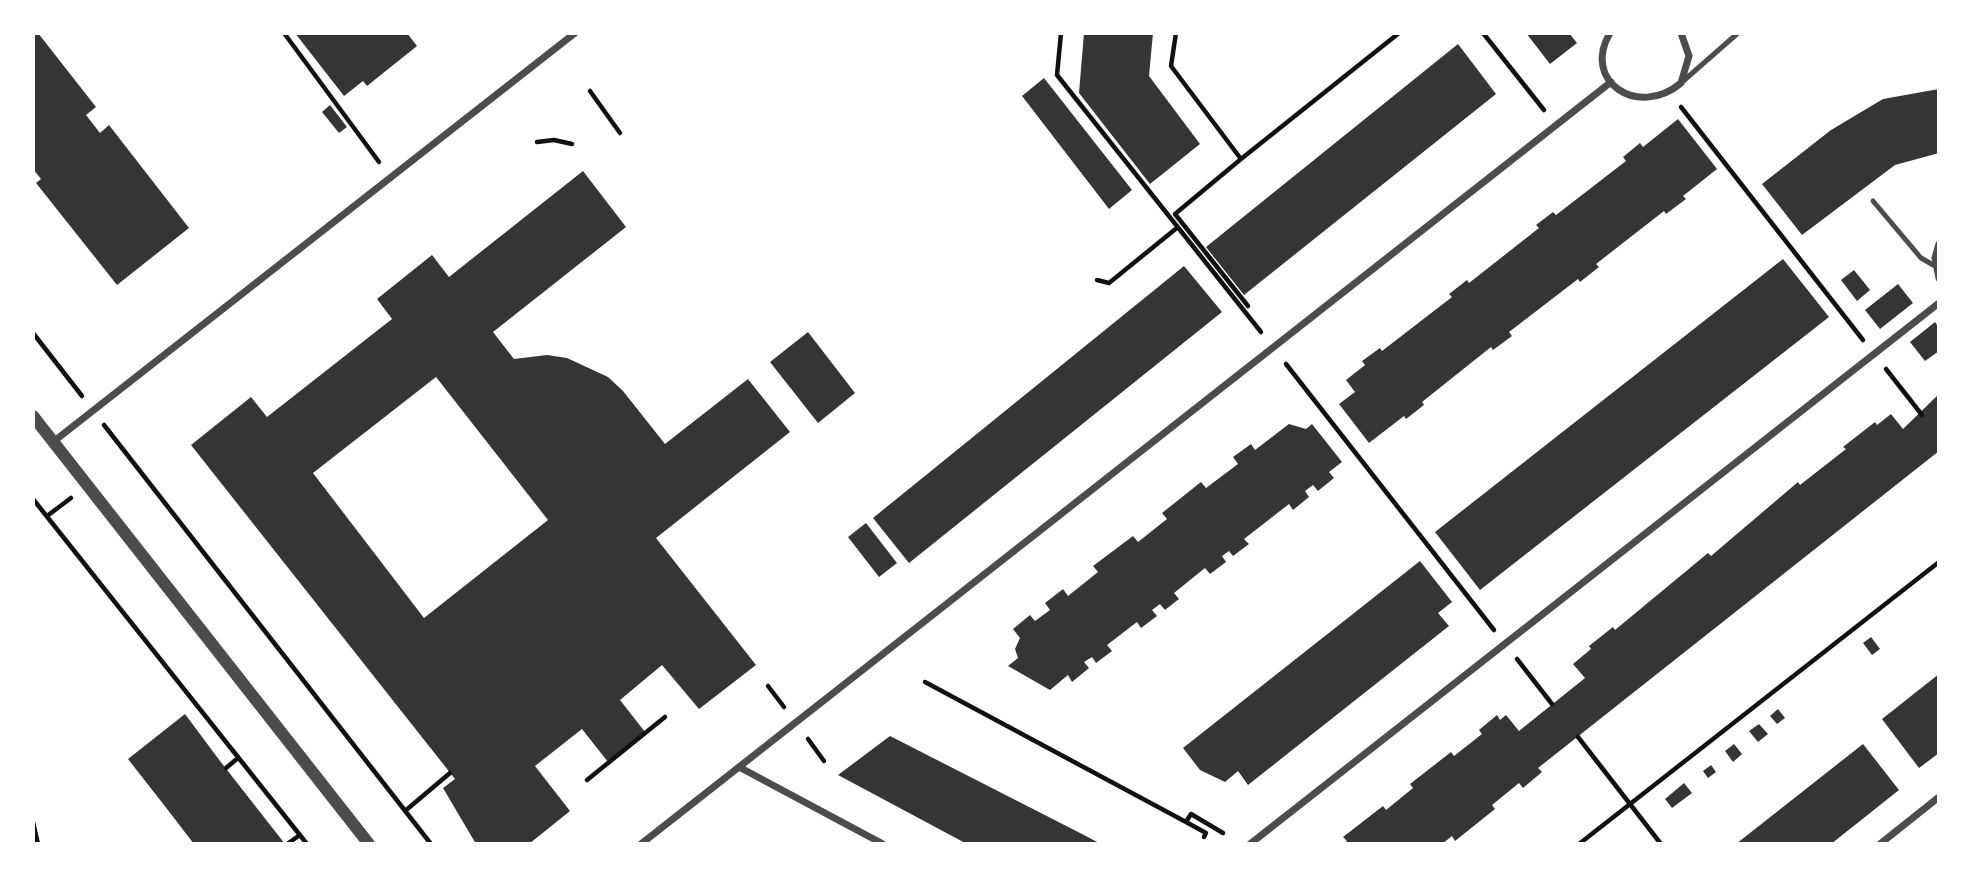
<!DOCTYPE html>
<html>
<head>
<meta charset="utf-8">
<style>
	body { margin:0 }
	#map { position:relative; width:1972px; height:877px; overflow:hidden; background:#fff; font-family:"Noto Serif",serif }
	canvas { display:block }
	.frame { position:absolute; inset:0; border:35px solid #fff; pointer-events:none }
</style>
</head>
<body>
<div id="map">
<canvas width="1972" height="877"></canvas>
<div class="frame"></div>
</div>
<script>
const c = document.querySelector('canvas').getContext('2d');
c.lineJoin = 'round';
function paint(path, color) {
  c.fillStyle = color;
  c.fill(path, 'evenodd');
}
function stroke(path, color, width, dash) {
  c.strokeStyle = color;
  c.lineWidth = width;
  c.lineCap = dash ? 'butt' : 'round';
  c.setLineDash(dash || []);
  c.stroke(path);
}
paint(new Path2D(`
	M 33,33 L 38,33 L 96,107 L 86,115 L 100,133 L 109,125 L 189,228 L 117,285 L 36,183 L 41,179 L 33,169 Z
	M 295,33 L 407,33 L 417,46 L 367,86 L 363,81 L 344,96 Z
	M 1084,33 L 1153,33 L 1149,76 L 1200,144 L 1150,184 L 1079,93 Z
	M 1526,33 L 1569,33 L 1577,43 L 1550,64 Z
	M 1458,44 L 1496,94 L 1244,295 L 1206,247 Z
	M 1044,78 L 1132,190 L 1109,209 L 1022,96 Z
	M 1939,89 L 1939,153 L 1895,165 L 1802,235 L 1762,184 L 1831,130 L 1883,99 Z
	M 330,105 L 347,127 L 339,133 L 322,112 Z
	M 1678,119 L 1717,169 L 1683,196 L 1686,199 L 1666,214 L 1664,211 L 1596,264 L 1599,267 L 1580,282 L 1578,279 L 1509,332 L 1512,336 L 1493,350 L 1491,347 L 1422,402 L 1424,405 L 1406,419 L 1404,416 L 1369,443 L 1339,404 L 1355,392 L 1346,380 L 1365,365 L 1362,361 L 1380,348 L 1382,351 L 1452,297 L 1449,294 L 1467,280 L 1469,283 L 1539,228 L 1536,225 L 1553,212 L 1556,215 L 1626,161 L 1623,157 L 1640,143 L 1643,147 Z
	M 583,171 L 626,227 L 493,332 L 514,359 L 547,355 L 567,358 L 608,377 L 623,391 L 665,444 L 748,379 L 790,432 L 656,538 L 756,665 L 699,709 L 662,665 L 620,700 L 645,732 L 608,762 L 582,729 L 535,766 L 570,811 L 529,844 L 476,844 L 443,788 L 455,779 L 191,445 L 251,397 L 267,417 L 392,319 L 377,299 L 432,255 L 449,277 ZM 436,377 L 548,520 L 424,618 L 313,473 Z
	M 1783,259 L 1829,317 L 1480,590 L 1435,532 Z
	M 1184,266 L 1222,312 L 909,563 L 873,518 Z
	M 1854,270 L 1870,290 L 1857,301 L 1841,280 Z
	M 1898,284 L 1913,303 L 1880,329 L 1865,310 Z
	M 1935,322 L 1939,328 L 1939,351 L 1925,361 L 1910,342 Z
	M 808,332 L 855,393 L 818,423 L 770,362 Z
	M 1939,394 L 1939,451 L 1538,768 L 1542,772 L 1523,788 L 1519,783 L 1492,805 L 1495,809 L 1455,841 L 1452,836 L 1442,844 L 1343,844 L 1347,841 L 1343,837 L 1383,806 L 1386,810 L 1413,788 L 1410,784 L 1451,752 L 1454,756 L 1482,734 L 1479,730 L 1497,715 L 1500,720 L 1506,715 L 1519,731 L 1585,678 L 1573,664 L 1591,649 L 1589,646 L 1613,627 L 1615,630 L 1708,553 L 1711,556 L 1798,482 L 1800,485 L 1846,449 L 1843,447 L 1875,422 L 1877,425 L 1891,414 L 1903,429 Z
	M 1289,424 L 1306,429 L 1312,424 L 1342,462 L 1329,472 L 1334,478 L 1318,491 L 1313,485 L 1305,491 L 1309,497 L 1293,510 L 1289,504 L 1244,539 L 1249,544 L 1233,556 L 1229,551 L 1222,556 L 1226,562 L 1210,574 L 1205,568 L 1174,593 L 1179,599 L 1165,610 L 1160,604 L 1152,610 L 1157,616 L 1141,628 L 1137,622 L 1107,645 L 1112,651 L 1096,663 L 1092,657 L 1084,662 L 1089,668 L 1072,682 L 1068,675 L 1050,690 L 1008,666 L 1018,658 L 1015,649 L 1020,638 L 1013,629 L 1030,615 L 1035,621 L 1050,610 L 1045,603 L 1063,589 L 1068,596 L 1098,572 L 1093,566 L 1133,536 L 1138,542 L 1167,519 L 1162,513 L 1201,482 L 1206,488 L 1238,464 L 1233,457 L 1251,444 L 1255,450 Z
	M 866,523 L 897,563 L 879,577 L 848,537 Z
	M 1420,561 L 1452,602 L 1438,613 L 1449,626 L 1248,785 L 1238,771 L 1225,782 L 1200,770 L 1183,748 Z
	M 1871,637 L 1880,649 L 1872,655 L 1863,643 Z
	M 1939,674 L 1939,753 L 1919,768 L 1882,719 Z
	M 1778,709 L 1785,718 L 1777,724 L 1770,716 Z
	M 185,714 L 220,761 L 285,844 L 194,844 L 164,805 L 128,759 Z
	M 1759,724 L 1768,734 L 1758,742 L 1749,731 Z
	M 890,736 L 1082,834 L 1101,844 L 967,844 L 838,775 Z
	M 1734,744 L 1742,754 L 1733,762 L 1725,751 Z
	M 1863,744 L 1899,790 L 1831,844 L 1736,844 Z
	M 1711,765 L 1716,772 L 1708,778 L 1703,771 Z
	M 1684,783 L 1692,793 L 1672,808 L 1665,799 Z`), '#353535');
stroke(new Path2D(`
	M 284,33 L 379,162
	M 1061,33 L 1057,75 L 1261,332
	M 1176,33 L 1171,66 L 1241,159 L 1399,33
	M 1483,33 L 1544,110
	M 590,91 L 620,133
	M 1681,107 L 1863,340
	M 537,142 L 554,140 L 572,144
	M 1241,159 L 1175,214 L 1248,306
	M 1097,280 L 1109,283 L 1178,227
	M 33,333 L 82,396
	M 1286,364 L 1494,630
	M 1886,369 L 1922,415
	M 104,425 L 431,844
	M 33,499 L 307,844
	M 47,516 L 71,498
	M 1517,659 L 1552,704
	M 925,682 L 1186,822 L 1191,814 L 1223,833
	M 768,686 L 784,707
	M 1578,737 L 1661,844
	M 808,739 L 824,761
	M 226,768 L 238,758
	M 587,780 L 665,717
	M 405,811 L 450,773
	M 33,822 L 38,844
	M 1186,822 L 1206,833 L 1204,837
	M 287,844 L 300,835
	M 1579,844 L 1939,562`), '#111', 4.5);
stroke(new Path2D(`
	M 1681,83 L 1738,33
	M 1873,201 L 1921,258 L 1935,266`), '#4c4c4c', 5);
stroke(new Path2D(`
	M 1610,33 C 1581,81 1638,119 1681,83 L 1689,56 L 1681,33
	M 1939,244 L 1935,258 L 1939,278
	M 53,442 L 575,33
	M 739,767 L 883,844
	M 641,844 L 1611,82
	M 1250,844 L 1939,303
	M 1880,844 L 1939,797`), '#4c4c4c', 7);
stroke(new Path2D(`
	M 33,416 L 369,844`), '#4c4c4c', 12);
</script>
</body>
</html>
